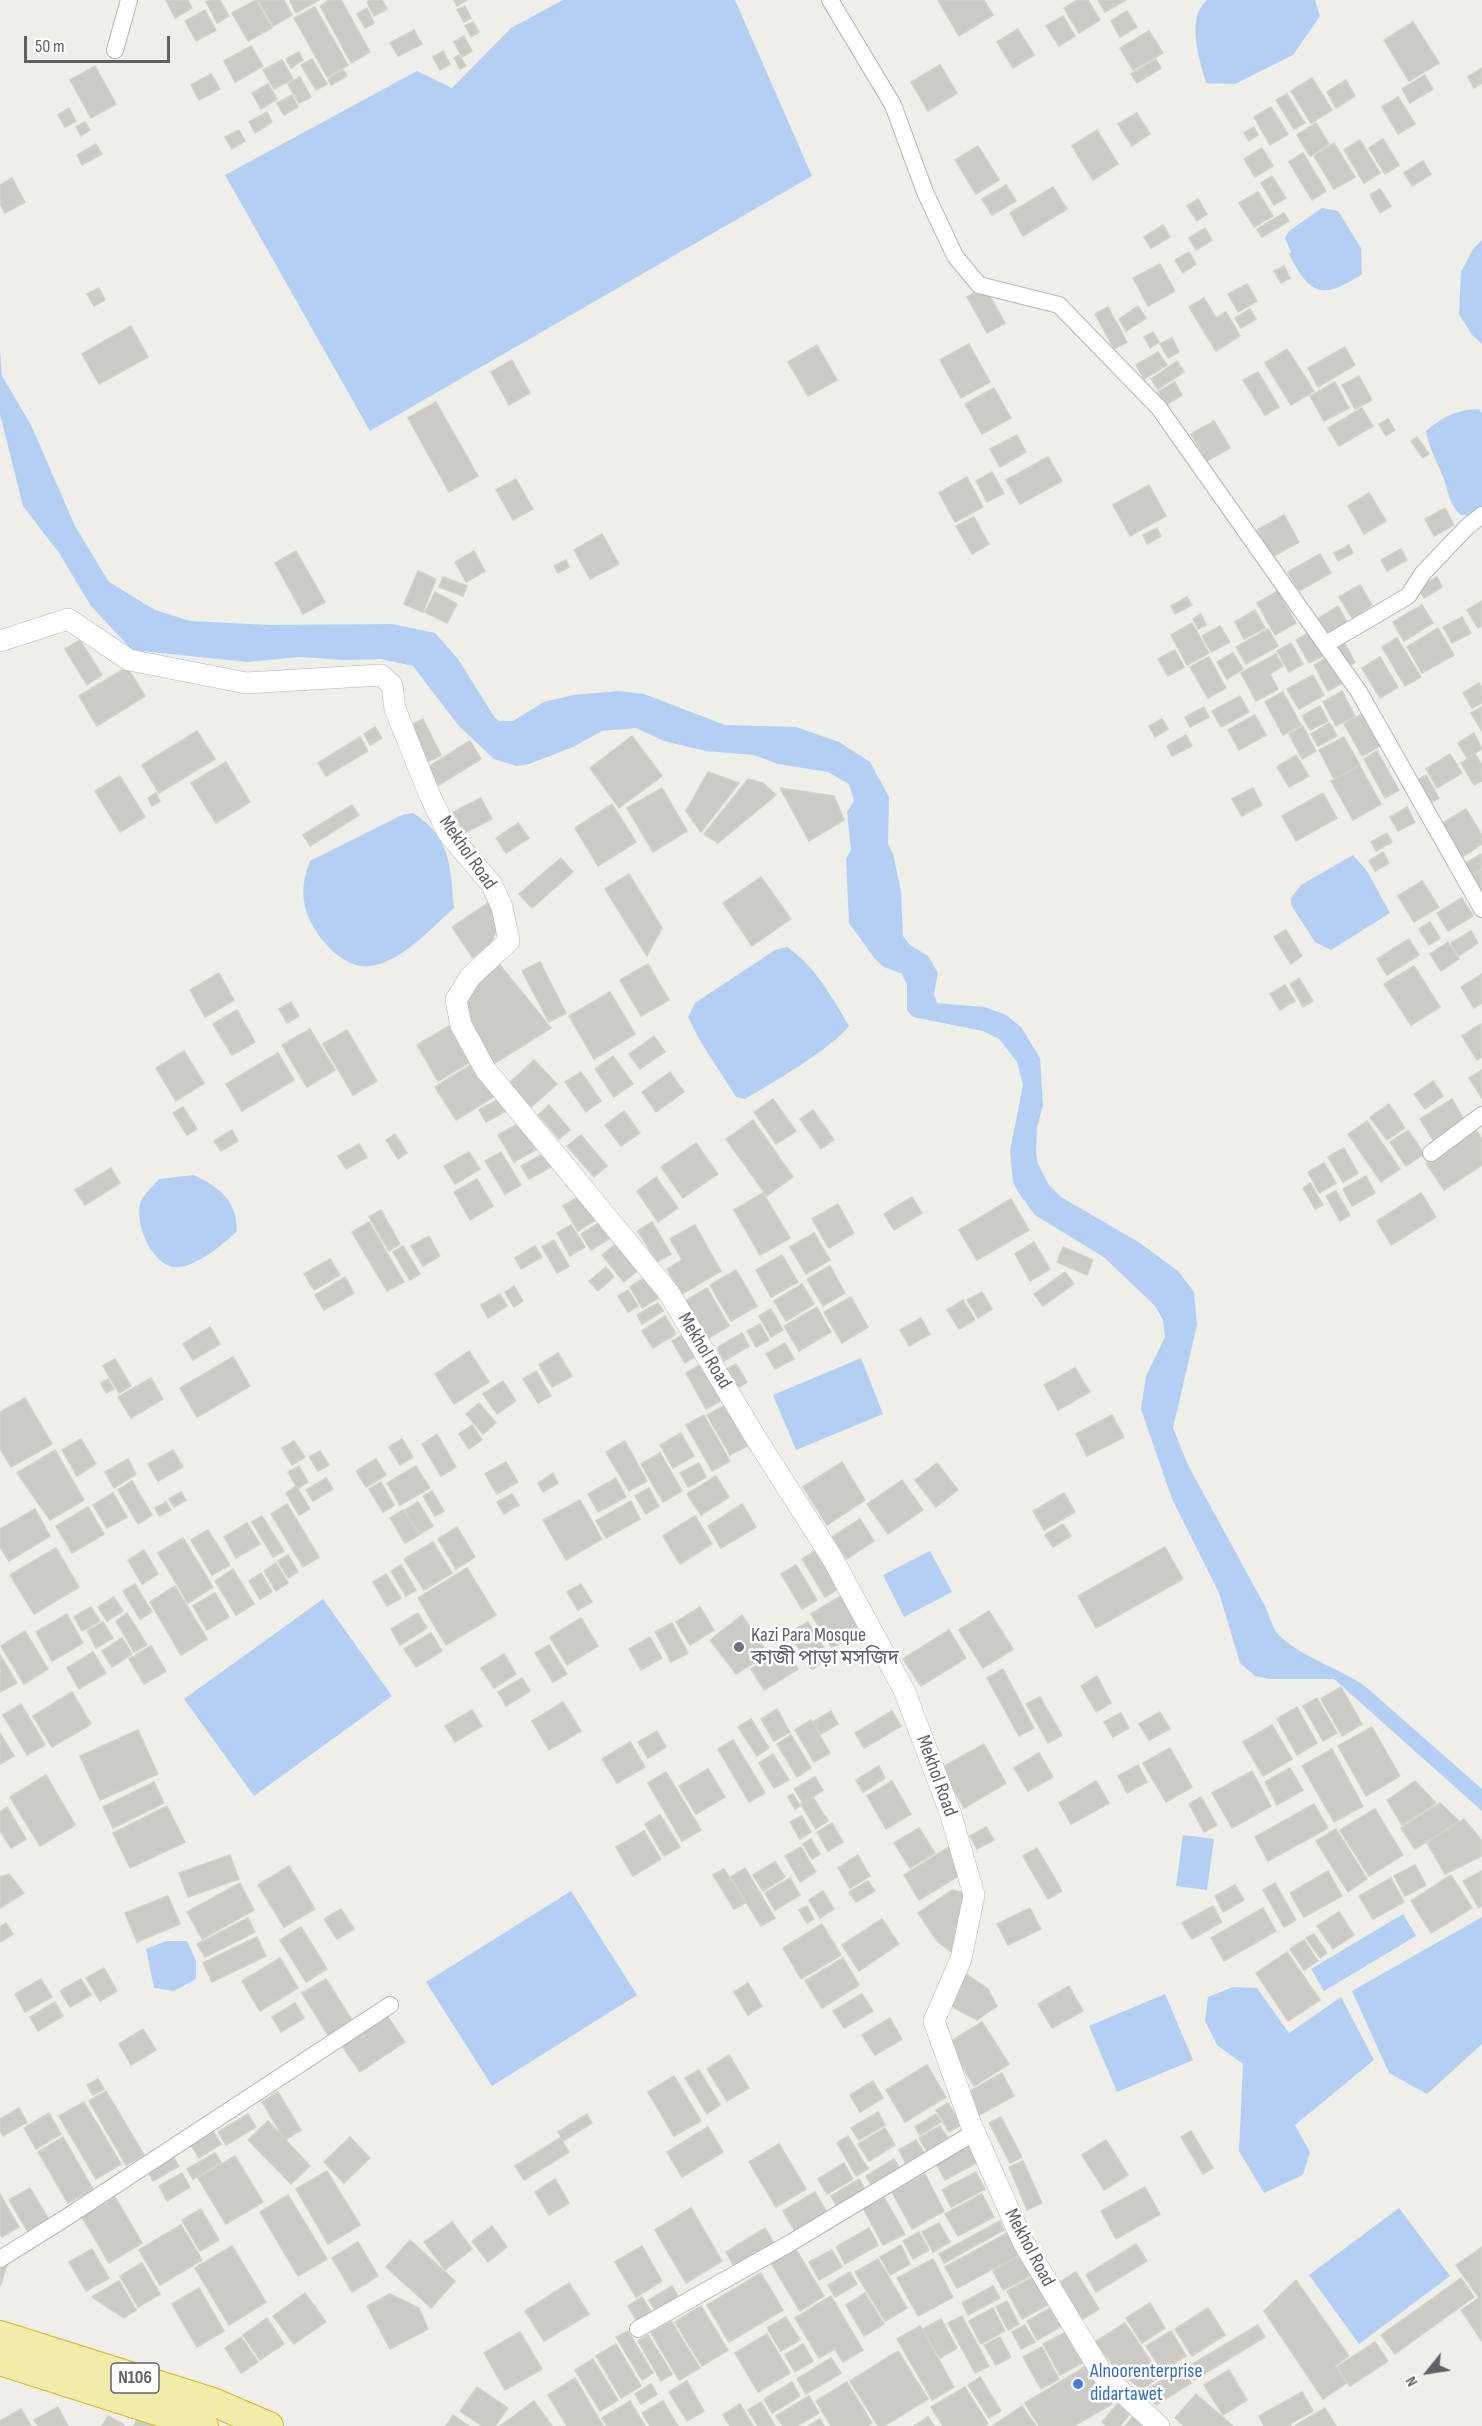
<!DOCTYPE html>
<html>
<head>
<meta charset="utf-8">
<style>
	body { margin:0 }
	#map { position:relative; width:1482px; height:2426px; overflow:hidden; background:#efeee8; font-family:"Sofia Sans Condensed",sans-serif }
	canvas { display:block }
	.north { position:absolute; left:1398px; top:2342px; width:60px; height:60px; -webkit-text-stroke:4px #fff; paint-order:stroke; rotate:240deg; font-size:16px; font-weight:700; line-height:24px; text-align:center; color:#5f6166 }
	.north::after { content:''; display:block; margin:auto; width:21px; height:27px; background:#5f6166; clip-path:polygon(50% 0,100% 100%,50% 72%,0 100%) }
	.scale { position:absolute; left:24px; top:36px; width:146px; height:27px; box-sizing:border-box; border:3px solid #5f6166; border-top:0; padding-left:8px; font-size:18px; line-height:21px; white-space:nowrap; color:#5f6166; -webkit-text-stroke:4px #fff; paint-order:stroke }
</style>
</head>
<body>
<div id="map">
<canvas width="1482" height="2426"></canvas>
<div class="north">N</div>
<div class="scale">50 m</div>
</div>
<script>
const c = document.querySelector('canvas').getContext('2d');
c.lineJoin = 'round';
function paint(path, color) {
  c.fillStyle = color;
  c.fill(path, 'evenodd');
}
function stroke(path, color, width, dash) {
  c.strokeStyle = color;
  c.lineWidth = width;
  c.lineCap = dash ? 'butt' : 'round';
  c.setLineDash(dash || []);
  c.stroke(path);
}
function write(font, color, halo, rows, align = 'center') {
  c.font = font + ' "Sofia Sans Condensed","Noto Sans Bengali",sans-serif';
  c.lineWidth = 5;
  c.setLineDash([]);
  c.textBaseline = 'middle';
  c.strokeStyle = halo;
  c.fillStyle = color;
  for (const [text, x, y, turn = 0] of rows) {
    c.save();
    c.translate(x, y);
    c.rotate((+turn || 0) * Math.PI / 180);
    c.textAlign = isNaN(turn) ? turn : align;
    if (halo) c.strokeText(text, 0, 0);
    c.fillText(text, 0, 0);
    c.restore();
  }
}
paint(new Path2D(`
	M 563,0 L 735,0 L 812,176 L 370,431 L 225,175 L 417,71 L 452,88 L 511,28 Z
	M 1207,0 L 1315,0 L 1320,16 L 1293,55 L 1235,84 L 1206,83 C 1200,60 1185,19 1207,0 Z
	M 1322,208 L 1338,211 L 1361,248 L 1362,274 C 1323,300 1310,296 1289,254 L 1291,252 L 1285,238 L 1289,231 Z
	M 1482,240 L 1482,344 L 1472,335 L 1459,314 L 1461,272 L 1473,249 Z
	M 0,350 L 2,376 L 31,425 L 75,526 L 109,582 L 155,610 L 190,621 L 270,625 L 392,624 L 435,633 L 458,659 L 495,718 L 499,721 L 513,721 L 544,702 L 573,695 L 618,691 L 644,694 L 725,725 L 796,727 L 839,742 L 870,762 L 889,797 L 888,844 L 893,854 L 901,891 L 903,936 L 910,945 L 928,956 L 938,973 L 934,994 L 937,1003 L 984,1007 L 1006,1015 L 1021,1027 L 1040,1058 L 1043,1105 L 1037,1128 L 1036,1152 L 1038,1164 L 1049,1185 L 1061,1197 L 1140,1243 L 1178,1271 L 1194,1292 L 1197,1325 L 1173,1428 L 1189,1467 L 1266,1608 C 1270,1618 1273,1630 1281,1637 C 1305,1659 1340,1668 1366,1687 L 1482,1789 L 1482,1811 L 1334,1679 L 1269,1679 L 1255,1676 L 1240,1663 L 1219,1593 L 1172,1499 L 1141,1409 L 1146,1376 L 1165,1337 L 1163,1320 L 1155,1306 L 1105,1258 L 1035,1215 L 1018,1192 L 1013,1182 L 1010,1151 L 1023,1085 L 1017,1062 L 1007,1049 L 999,1039 L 983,1031 L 913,1017 L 907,1010 L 907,985 L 902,974 L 884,967 L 875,959 L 849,923 L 846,859 L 851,850 L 847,812 L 854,801 L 849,784 L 828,772 L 778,764 L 754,755 L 706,751 L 664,741 L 636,728 L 602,731 L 573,747 L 529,764 L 517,766 L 494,759 L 458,725 L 413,666 L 381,659 L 344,660 L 299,657 L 247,662 L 132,650 L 91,606 L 59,553 L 23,506 L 0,414 Z
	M 1479,409 L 1482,413 L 1482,509 L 1471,515 L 1461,515 C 1448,503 1449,492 1443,477 C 1437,461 1429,448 1426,431 C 1444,416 1457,410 1479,409 Z
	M 413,813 C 452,838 450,867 454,908 C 431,928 403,961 371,966 C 341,971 307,929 304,901 C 302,886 305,874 310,861 L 402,815 Z
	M 1353,855 L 1367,871 L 1390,913 L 1331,950 L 1315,942 L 1291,905 L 1291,898 L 1301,885 Z
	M 787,947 C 815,966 832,997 849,1026 C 831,1049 772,1083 745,1099 L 736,1097 L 699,1039 L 688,1017 L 695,1003 L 775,950 Z
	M 194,1175 C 221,1189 236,1199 237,1231 C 224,1244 193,1270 173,1267 C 151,1263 133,1221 141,1201 C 145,1193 153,1186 159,1179 Z
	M 861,1358 L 883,1414 L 796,1450 L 773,1395 Z
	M 930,1551 L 952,1592 L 904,1617 L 883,1575 Z
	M 323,1599 L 392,1696 L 254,1796 L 184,1699 Z
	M 1183,1835 L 1214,1839 L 1207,1890 L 1176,1886 Z
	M 571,1891 L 637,1995 L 492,2086 L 426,1982 Z
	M 1403,1914 L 1416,1936 L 1324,1991 L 1311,1969 Z
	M 1482,1917 L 1482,2044 L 1427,2094 L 1389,2073 L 1352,1991 Z
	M 166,1941 L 187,1941 L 196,1961 L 196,1979 L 174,1991 L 154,1988 L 146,1949 Z
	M 1233,1987 L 1257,1988 L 1289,2033 L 1341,1997 L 1374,2060 L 1295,2125 L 1310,2152 L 1303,2175 L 1264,2193 L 1239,2151 L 1243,2064 L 1217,2045 L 1205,2021 L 1208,1997 Z
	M 1165,1994 L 1193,2060 L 1117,2092 L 1089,2026 Z
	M 1399,2208 L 1450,2276 L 1359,2344 L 1309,2275 Z`), '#b3d0f4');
const building = new Path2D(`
	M 166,0 L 188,0 L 192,8 L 175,18 Z
	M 210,0 L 220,0 L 229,16 L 217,23 L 206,2 Z
	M 256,0 L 272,28 L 248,41 L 232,13 Z
	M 258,0 L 284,0 L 292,15 L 273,26 Z
	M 292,0 L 319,0 L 296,13 L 290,1 Z
	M 329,0 L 341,0 L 370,52 L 351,63 L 320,6 Z
	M 370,0 L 382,0 L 387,9 L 374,16 L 367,2 Z
	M 454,0 L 467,0 L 457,6 Z
	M 938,0 L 984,0 L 993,15 L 959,36 Z
	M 1077,0 L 1088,0 L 1100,20 L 1079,33 L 1064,8 Z
	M 1098,0 L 1126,0 L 1105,12 Z
	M 465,6 L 471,18 L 464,22 L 457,10 Z
	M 315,7 L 348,65 L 327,77 L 294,18 Z
	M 367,8 L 374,23 L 365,28 L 357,14 Z
	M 205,10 L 216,30 L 196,41 L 185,21 Z
	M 1127,11 L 1137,27 L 1120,37 L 1111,21 Z
	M 1063,16 L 1075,36 L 1059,46 L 1046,26 Z
	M 473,22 L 479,32 L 471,37 L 465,26 Z
	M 1413,22 L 1439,63 L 1409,81 L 1384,40 Z
	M 1018,29 L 1034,55 L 1013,68 L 997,42 Z
	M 414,30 L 422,44 L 398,56 L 390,43 Z
	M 1149,31 L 1163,53 L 1133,70 L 1120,48 Z
	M 464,36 L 472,51 L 462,57 L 454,42 Z
	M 251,46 L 263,66 L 235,82 L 224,61 Z
	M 443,51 L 450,64 L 440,70 L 433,57 Z
	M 299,52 L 303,60 L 291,68 L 286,59 Z
	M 459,55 L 466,66 L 460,69 L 454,58 Z
	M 312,59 L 327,84 L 316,90 L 301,65 Z
	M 1156,59 L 1161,68 L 1137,83 L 1131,74 Z
	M 282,60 L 293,79 L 274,89 L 263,70 Z
	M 940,65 L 957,93 L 928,111 L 911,82 Z
	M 95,66 L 116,104 L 91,118 L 70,80 Z
	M 1482,68 L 1482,83 L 1474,88 L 1468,77 Z
	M 343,70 L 347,76 L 331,85 L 328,79 Z
	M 211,74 L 220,89 L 199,100 L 191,85 Z
	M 1425,75 L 1433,89 L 1410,103 L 1402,89 Z
	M 300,77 L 311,97 L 299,103 L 288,84 Z
	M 1312,78 L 1332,110 L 1311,123 L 1291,91 Z
	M 1346,80 L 1355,96 L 1336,108 L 1327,92 Z
	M 268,84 L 277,99 L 261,109 L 252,93 Z
	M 1287,94 L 1305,123 L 1294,129 L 1276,100 Z
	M 292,95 L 298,107 L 284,115 L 277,103 Z
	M 1398,97 L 1415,124 L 1398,134 L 1382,107 Z
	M 1271,107 L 1288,134 L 1270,145 L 1254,117 Z
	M 69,108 L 76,121 L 65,127 L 58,115 Z
	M 267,112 L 272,122 L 255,133 L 249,122 Z
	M 1137,113 L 1150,134 L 1132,146 L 1118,124 Z
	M 85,122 L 90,130 L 81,136 L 76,127 Z
	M 1316,123 L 1329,144 L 1310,156 L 1297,135 Z
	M 1254,127 L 1258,135 L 1249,141 L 1244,133 Z
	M 239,130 L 245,141 L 232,149 L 225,137 Z
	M 1097,130 L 1118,164 L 1093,180 L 1072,146 Z
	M 1383,139 L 1399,165 L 1385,174 L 1369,148 Z
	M 1360,140 L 1380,173 L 1364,183 L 1344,150 Z
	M 1334,143 L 1355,177 L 1334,189 L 1314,156 Z
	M 96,144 L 102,154 L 82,165 L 77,155 Z
	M 978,146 L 999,180 L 976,194 L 955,160 Z
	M 1262,148 L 1273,166 L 1255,177 L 1244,159 Z
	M 1303,153 L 1326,191 L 1312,200 L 1289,162 Z
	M 1423,161 L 1431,174 L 1412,186 L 1404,173 Z
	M 1272,176 L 1286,198 L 1274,205 L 1261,183 Z
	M 12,178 L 25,202 L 5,213 L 0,204 L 0,185 Z
	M 1006,185 L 1016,201 L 992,215 L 982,199 Z
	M 1053,187 L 1067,209 L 1023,236 L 1010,213 Z
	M 1380,189 L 1391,206 L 1380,213 L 1370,195 Z
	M 1258,192 L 1273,216 L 1254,227 L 1239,203 Z
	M 1198,199 L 1207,214 L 1197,221 L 1187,206 Z
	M 1284,213 L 1289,221 L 1262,237 L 1257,229 Z
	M 1163,225 L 1170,237 L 1151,248 L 1144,237 Z
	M 1205,228 L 1212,240 L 1196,250 L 1189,238 Z
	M 1189,252 L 1196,264 L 1183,273 L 1175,260 Z
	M 1160,264 L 1175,291 L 1148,306 L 1133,278 Z
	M 1284,266 L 1290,278 L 1281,283 L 1274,271 Z
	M 1247,284 L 1257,301 L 1238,312 L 1228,294 Z
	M 985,287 L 1005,323 L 987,333 L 967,297 Z
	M 99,288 L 105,300 L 94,306 L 87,294 Z
	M 1204,298 L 1216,318 L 1226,312 L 1240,336 L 1216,351 L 1189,307 Z
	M 1138,306 L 1146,318 L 1126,331 L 1119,319 Z
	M 1108,307 L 1127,342 L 1114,349 L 1095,314 Z
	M 1250,309 L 1256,319 L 1241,328 L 1235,318 Z
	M 131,326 L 148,357 L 99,384 L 82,354 Z
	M 1153,332 L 1159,342 L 1150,348 L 1144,337 Z
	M 1172,338 L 1179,352 L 1168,358 L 1160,344 Z
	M 969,344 L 990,382 L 961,398 L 940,360 Z
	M 817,345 L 837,380 L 808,396 L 788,362 Z
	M 1345,347 L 1355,365 L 1318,387 L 1308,368 Z
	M 1287,349 L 1314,391 L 1291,405 L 1265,363 Z
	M 1158,352 L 1167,365 L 1144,379 L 1136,365 Z
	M 512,360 L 530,393 L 509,405 L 491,372 Z
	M 1177,361 L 1184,372 L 1158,389 L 1151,379 Z
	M 1258,372 L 1279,407 L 1265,415 L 1243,380 Z
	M 1359,376 L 1372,400 L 1355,409 L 1342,385 Z
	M 1175,382 L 1182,395 L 1166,405 L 1158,392 Z
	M 1335,382 L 1349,408 L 1324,421 L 1310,396 Z
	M 994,388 L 1011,418 L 982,434 L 965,404 Z
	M 436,402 L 478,476 L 449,492 L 408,418 Z
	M 1362,408 L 1373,426 L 1339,446 L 1328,428 Z
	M 1388,419 L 1395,430 L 1386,436 L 1379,424 Z
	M 1214,421 L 1230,448 L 1207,461 L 1191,434 Z
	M 1017,435 L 1026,452 L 1000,467 L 990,449 Z
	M 1417,437 L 1429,454 L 1423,458 L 1411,441 Z
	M 1048,457 L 1062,481 L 1020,504 L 1006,480 Z
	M 992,472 L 1004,493 L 987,502 L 976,481 Z
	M 967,477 L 983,507 L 955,522 L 939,493 Z
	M 516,479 L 533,509 L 513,520 L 496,490 Z
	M 1149,485 L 1166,516 L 1130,536 L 1113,505 Z
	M 1369,493 L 1386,521 L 1364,534 L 1348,506 Z
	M 1445,508 L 1454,525 L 1434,536 L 1425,519 Z
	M 1284,515 L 1299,542 L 1272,557 L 1257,530 Z
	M 974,517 L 989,544 L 972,554 L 956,526 Z
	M 1157,528 L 1161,536 L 1147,544 L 1143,535 Z
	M 602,534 L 619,564 L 590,579 L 574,550 Z
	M 1349,545 L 1353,553 L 1338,561 L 1334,553 Z
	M 1401,549 L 1407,560 L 1387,571 L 1381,560 Z
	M 296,551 L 325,602 L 303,614 L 275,563 Z
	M 474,551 L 485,571 L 466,582 L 455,562 Z
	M 1320,554 L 1331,573 L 1299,591 L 1288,572 Z
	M 566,560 L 569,567 L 558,573 L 554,566 Z
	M 418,571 L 436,579 L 423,612 L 404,604 Z
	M 443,577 L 467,586 L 463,596 L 439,587 Z
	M 1437,577 L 1442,587 L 1424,598 L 1418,588 Z
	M 1360,585 L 1372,605 L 1352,618 L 1339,597 Z
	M 1278,591 L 1296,623 L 1275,635 L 1257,603 Z
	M 435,592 L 457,604 L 447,623 L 425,612 Z
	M 1187,597 L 1192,605 L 1175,614 L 1171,606 Z
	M 1482,601 L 1482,626 L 1478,628 L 1467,610 Z
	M 1422,605 L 1433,623 L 1404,641 L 1393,622 Z
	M 1338,606 L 1347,622 L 1325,636 L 1316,620 Z
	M 1255,610 L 1265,628 L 1244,639 L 1235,622 Z
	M 1201,614 L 1206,625 L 1198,629 L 1193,619 Z
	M 1462,617 L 1471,633 L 1452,643 L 1443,627 Z
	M 1192,623 L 1209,653 L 1187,665 L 1171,635 Z
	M 1220,626 L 1230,642 L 1211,652 L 1202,636 Z
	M 1438,628 L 1454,655 L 1422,673 L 1407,647 Z
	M 1268,629 L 1278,646 L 1246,664 L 1236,647 Z
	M 1312,631 L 1325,655 L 1309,663 L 1296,640 Z
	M 1397,638 L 1421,677 L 1405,686 L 1382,647 Z
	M 80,640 L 102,675 L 87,685 L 65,649 Z
	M 1344,642 L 1355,662 L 1346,667 L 1334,648 Z
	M 1291,643 L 1303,664 L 1289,672 L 1277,651 Z
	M 1175,650 L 1184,667 L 1168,676 L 1158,659 Z
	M 1233,653 L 1243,669 L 1227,679 L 1217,662 Z
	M 1276,654 L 1283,666 L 1270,674 L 1278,689 L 1256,701 L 1241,673 Z
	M 1330,656 L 1344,682 L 1328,691 L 1314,665 Z
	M 1209,657 L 1226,688 L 1208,698 L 1190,667 Z
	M 1380,657 L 1398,687 L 1380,698 L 1362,668 Z
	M 127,667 L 145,696 L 97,726 L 79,696 Z
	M 1313,675 L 1324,695 L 1299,709 L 1287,689 Z
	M 1479,683 L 1482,688 L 1482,703 L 1472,708 L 1463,693 Z
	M 1342,691 L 1355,716 L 1336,726 L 1323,702 Z
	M 1283,692 L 1301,725 L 1283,735 L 1265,702 Z
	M 1240,696 L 1249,712 L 1221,727 L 1212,711 Z
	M 1320,706 L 1328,721 L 1310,730 L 1302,716 Z
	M 1204,707 L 1209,717 L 1190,727 L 1185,717 Z
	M 1482,707 L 1482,731 L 1471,713 Z
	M 1362,714 L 1380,746 L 1362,756 L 1344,724 Z
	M 1255,715 L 1266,735 L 1239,750 L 1228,730 Z
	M 423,719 L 441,755 L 428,762 L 409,726 Z
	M 1162,719 L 1168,729 L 1155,737 L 1149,726 Z
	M 1330,723 L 1337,736 L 1318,746 L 1311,734 Z
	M 1303,726 L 1316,751 L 1302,759 L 1289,734 Z
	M 375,727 L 382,738 L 370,745 L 364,734 Z
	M 197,731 L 215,759 L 159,793 L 142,765 Z
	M 1474,733 L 1482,749 L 1467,758 L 1458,743 Z
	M 1186,735 L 1192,746 L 1172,756 L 1167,746 Z
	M 632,736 L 662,776 L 619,808 L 590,768 Z
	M 360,737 L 368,751 L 326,776 L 318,763 Z
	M 1344,737 L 1360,765 L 1334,779 L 1319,750 Z
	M 470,741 L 481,759 L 434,788 L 423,770 Z
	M 1377,751 L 1399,790 L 1385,798 L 1364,759 Z
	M 1450,754 L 1462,773 L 1437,788 L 1426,769 Z
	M 1475,754 L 1482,765 L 1482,781 L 1474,785 L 1461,763 Z
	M 1296,755 L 1309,776 L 1289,787 L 1277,767 Z
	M 226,762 L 250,802 L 216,823 L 191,783 Z
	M 1360,766 L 1381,804 L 1353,820 L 1331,781 Z
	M 708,772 L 739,783 L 701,832 L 686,811 Z
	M 1426,775 L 1439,798 L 1429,804 L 1415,781 Z
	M 120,776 L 145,817 L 120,832 L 95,791 Z
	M 748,779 L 763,783 L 776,795 L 718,843 L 704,834 Z
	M 662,788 L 687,831 L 653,852 L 627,808 Z
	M 780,788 L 834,796 L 844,820 L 809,841 Z
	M 1253,788 L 1262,805 L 1242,816 L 1232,799 Z
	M 156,793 L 160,801 L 152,806 L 148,798 Z
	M 1323,793 L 1337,818 L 1296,841 L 1282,816 Z
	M 481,798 L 492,819 L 464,833 L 453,812 Z
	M 612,804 L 636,842 L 598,866 L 575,828 Z
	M 352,805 L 359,815 L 310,846 L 303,835 Z
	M 1407,807 L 1415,822 L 1398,831 L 1390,817 Z
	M 1466,809 L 1482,835 L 1482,844 L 1462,857 L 1441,824 Z
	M 518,823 L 529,838 L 506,853 L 496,838 Z
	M 1387,833 L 1392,842 L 1376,851 L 1371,842 Z
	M 1383,852 L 1389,863 L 1375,871 L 1369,861 Z
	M 1481,854 L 1482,868 L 1470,875 L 1464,864 Z
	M 561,858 L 573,872 L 532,908 L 519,894 Z
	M 1482,870 L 1482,894 L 1470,877 Z
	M 629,874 L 662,928 L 647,956 L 605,889 Z
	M 761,877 L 791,919 L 752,946 L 723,903 Z
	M 1422,881 L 1439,907 L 1414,922 L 1398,896 Z
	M 1462,898 L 1473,916 L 1448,931 L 1437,913 Z
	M 489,902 L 500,923 L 491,943 L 473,958 L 452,927 Z
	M 1430,922 L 1440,938 L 1429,945 L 1419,929 Z
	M 1286,930 L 1302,956 L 1291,964 L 1274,937 Z
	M 1471,931 L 1478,943 L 1459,956 L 1451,943 Z
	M 1409,939 L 1419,955 L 1387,975 L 1377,959 Z
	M 1448,942 L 1459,959 L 1441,971 L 1430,954 Z
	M 496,960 L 551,1028 L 495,1063 L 465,1022 L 469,992 Z
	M 540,962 L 566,1013 L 549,1022 L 522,971 Z
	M 648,964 L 669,1000 L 641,1016 L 620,980 Z
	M 1414,966 L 1440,1007 L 1411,1025 L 1384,984 Z
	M 219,973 L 234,1000 L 205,1017 L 190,990 Z
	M 1482,974 L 1482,1003 L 1474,1008 L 1461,987 Z
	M 1299,978 L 1313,1001 L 1303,1007 L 1290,984 Z
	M 1285,985 L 1295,1001 L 1280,1010 L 1270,994 Z
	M 610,992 L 635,1034 L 594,1059 L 569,1016 Z
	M 291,1002 L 299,1016 L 287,1023 L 279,1009 Z
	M 237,1010 L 255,1042 L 232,1055 L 213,1024 Z
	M 1481,1024 L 1482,1057 L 1477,1060 L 1462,1036 Z
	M 449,1026 L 470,1062 L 438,1081 L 417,1045 Z
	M 310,1029 L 335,1070 L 307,1087 L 282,1045 Z
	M 347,1030 L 377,1081 L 353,1095 L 323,1044 Z
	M 654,1036 L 665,1052 L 640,1069 L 629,1054 Z
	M 184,1051 L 204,1083 L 176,1101 L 156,1068 Z
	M 278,1053 L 294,1080 L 242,1111 L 226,1084 Z
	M 613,1056 L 633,1084 L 614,1097 L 595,1069 Z
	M 534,1060 L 557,1084 L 529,1109 L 507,1085 Z
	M 474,1063 L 495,1096 L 456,1120 L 435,1087 Z
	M 1482,1070 L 1482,1098 L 1469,1078 Z
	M 581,1072 L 601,1101 L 586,1112 L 565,1082 Z
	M 670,1072 L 684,1092 L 656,1112 L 642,1092 Z
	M 1433,1081 L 1443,1096 L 1425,1109 L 1414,1094 Z
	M 501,1098 L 508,1110 L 486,1122 L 479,1110 Z
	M 773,1099 L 796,1131 L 776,1144 L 754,1112 Z
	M 1452,1099 L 1465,1121 L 1433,1140 L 1420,1119 Z
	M 1389,1104 L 1405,1128 L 1387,1140 L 1370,1117 Z
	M 549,1105 L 570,1130 L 559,1139 L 538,1115 Z
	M 183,1107 L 197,1129 L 187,1135 L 173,1113 Z
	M 813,1110 L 834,1140 L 821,1149 L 800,1119 Z
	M 624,1111 L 640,1133 L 621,1146 L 605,1125 Z
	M 753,1120 L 793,1177 L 767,1196 L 726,1139 Z
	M 523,1121 L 539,1148 L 514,1162 L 498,1135 Z
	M 1367,1121 L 1400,1169 L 1381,1182 L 1348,1134 Z
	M 232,1130 L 238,1141 L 221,1151 L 214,1141 Z
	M 1408,1130 L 1424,1154 L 1406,1166 L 1390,1142 Z
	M 1477,1131 L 1482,1139 L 1482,1165 L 1444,1190 L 1426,1163 Z
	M 395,1134 L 407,1153 L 398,1159 L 386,1140 Z
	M 581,1135 L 607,1166 L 594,1177 L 567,1146 Z
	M 696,1143 L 718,1174 L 683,1198 L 661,1167 Z
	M 359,1144 L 367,1157 L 346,1169 L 338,1156 Z
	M 1344,1148 L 1358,1173 L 1343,1182 L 1328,1157 Z
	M 469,1152 L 480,1169 L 455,1184 L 444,1166 Z
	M 501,1152 L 521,1185 L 505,1194 L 485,1161 Z
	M 547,1152 L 554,1165 L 529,1179 L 521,1166 Z
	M 1324,1163 L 1336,1183 L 1319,1193 L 1308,1172 Z
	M 111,1168 L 120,1183 L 85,1205 L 75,1190 Z
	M 1366,1176 L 1375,1193 L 1352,1206 L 1343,1189 Z
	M 656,1177 L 678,1208 L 658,1222 L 637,1191 Z
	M 477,1179 L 493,1206 L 470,1220 L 454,1192 Z
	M 1310,1183 L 1323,1205 L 1315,1209 L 1303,1188 Z
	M 1336,1191 L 1350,1215 L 1340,1221 L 1326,1196 Z
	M 763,1193 L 790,1238 L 760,1255 L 734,1210 Z
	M 1421,1193 L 1436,1217 L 1391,1245 L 1377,1221 Z
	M 583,1194 L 597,1219 L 578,1231 L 563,1206 Z
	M 912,1197 L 922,1213 L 894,1230 L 884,1214 Z
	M 1011,1199 L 1029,1230 L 977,1260 L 959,1230 Z
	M 838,1204 L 854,1233 L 829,1248 L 812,1219 Z
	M 381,1210 L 400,1244 L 389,1251 L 369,1217 Z
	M 602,1221 L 612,1237 L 591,1250 L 581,1234 Z
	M 369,1222 L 404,1282 L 387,1291 L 352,1232 Z
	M 652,1222 L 671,1254 L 657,1262 L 638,1231 Z
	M 571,1225 L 585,1247 L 570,1256 L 557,1233 Z
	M 695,1225 L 721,1271 L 682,1294 L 667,1269 L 682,1260 L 670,1239 Z
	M 814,1233 L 830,1260 L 806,1274 L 790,1247 Z
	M 429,1236 L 440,1256 L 423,1266 L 411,1246 Z
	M 554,1240 L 569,1266 L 557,1273 L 542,1247 Z
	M 621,1240 L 643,1266 L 624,1282 L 602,1255 Z
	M 1034,1242 L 1050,1269 L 1030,1281 L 1015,1254 Z
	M 403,1246 L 420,1274 L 410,1280 L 393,1252 Z
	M 535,1246 L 542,1257 L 521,1269 L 515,1258 Z
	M 1063,1247 L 1093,1260 L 1087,1275 L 1057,1262 Z
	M 782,1255 L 798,1282 L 771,1297 L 756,1270 Z
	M 330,1259 L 340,1275 L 314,1290 L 304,1274 Z
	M 830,1266 L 845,1293 L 823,1306 L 807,1279 Z
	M 606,1267 L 614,1277 L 598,1291 L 589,1281 Z
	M 736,1270 L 757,1306 L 731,1321 L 710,1285 Z
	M 1065,1272 L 1074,1284 L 1043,1306 L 1034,1294 Z
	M 647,1276 L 660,1297 L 642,1308 L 630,1287 Z
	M 345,1277 L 354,1293 L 324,1310 L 315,1295 Z
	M 802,1284 L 814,1304 L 786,1321 L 774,1301 Z
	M 514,1286 L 523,1301 L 514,1307 L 505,1292 Z
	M 707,1288 L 729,1326 L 707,1339 L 685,1301 Z
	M 628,1290 L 638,1306 L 628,1312 L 618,1296 Z
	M 982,1292 L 992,1309 L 978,1318 L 967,1300 Z
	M 500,1294 L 507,1306 L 488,1318 L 481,1305 Z
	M 851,1297 L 868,1327 L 842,1343 L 824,1312 Z
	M 963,1300 L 975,1320 L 959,1329 L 947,1310 Z
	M 658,1303 L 663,1311 L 642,1324 L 637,1315 Z
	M 817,1307 L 831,1332 L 799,1351 L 784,1326 Z
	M 771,1309 L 783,1330 L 771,1337 L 759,1316 Z
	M 665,1316 L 676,1334 L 653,1348 L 642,1331 Z
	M 921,1318 L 930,1334 L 909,1346 L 900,1330 Z
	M 760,1324 L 769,1340 L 756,1347 L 747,1331 Z
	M 210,1327 L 220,1344 L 193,1360 L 183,1344 Z
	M 686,1333 L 699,1354 L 685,1363 L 672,1341 Z
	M 742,1333 L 749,1346 L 724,1361 L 717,1348 Z
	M 785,1343 L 794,1359 L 775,1369 L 766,1354 Z
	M 469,1351 L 489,1382 L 454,1404 L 435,1374 Z
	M 558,1353 L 572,1376 L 552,1387 L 539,1365 Z
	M 233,1357 L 250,1386 L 197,1417 L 180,1388 Z
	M 115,1359 L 131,1386 L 119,1393 L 103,1366 Z
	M 705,1362 L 726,1398 L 706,1409 L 686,1373 Z
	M 736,1364 L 747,1382 L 736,1389 L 725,1370 Z
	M 1075,1368 L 1090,1392 L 1058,1410 L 1044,1385 Z
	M 536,1371 L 551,1396 L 538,1403 L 523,1379 Z
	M 151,1378 L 163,1399 L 131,1418 L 118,1397 Z
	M 108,1379 L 114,1389 L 106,1393 L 101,1383 Z
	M 503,1381 L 516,1401 L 497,1414 L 483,1394 Z
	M 25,1398 L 52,1444 L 11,1467 L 0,1449 L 0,1412 Z
	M 479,1403 L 496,1423 L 483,1434 L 466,1414 Z
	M 727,1404 L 749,1445 L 730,1455 L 707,1415 Z
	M 704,1415 L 730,1461 L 712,1471 L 686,1425 Z
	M 1112,1415 L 1124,1437 L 1087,1456 L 1076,1434 Z
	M 472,1425 L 482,1440 L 469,1449 L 459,1434 Z
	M 681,1433 L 694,1456 L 673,1468 L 660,1445 Z
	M 437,1434 L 456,1467 L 441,1476 L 422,1444 Z
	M 81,1439 L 96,1464 L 77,1476 L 62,1450 Z
	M 402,1439 L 413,1457 L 400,1465 L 389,1447 Z
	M 294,1441 L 305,1457 L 292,1465 L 282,1448 Z
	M 625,1441 L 647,1481 L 629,1491 L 606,1452 Z
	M 55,1450 L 84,1500 L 50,1520 L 17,1473 Z
	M 173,1450 L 183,1467 L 158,1481 L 148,1464 Z
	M 320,1451 L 329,1465 L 318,1471 L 309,1457 Z
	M 660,1453 L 682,1491 L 663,1502 L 641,1464 Z
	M 128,1459 L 136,1474 L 114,1488 L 105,1472 Z
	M 376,1459 L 386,1475 L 366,1487 L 356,1471 Z
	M 506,1462 L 518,1482 L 497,1494 L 485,1474 Z
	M 842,1462 L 865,1500 L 827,1525 L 803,1487 Z
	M 699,1463 L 706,1477 L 688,1487 L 680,1473 Z
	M 937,1463 L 958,1490 L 936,1507 L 915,1480 Z
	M 299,1466 L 308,1482 L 298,1489 L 288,1472 Z
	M 416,1466 L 430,1488 L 400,1505 L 387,1483 Z
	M 553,1473 L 558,1483 L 543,1492 L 538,1483 Z
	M 716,1476 L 729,1497 L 701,1515 L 687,1494 Z
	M 326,1478 L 333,1489 L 313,1501 L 306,1490 Z
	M 616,1478 L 626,1497 L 598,1512 L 588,1494 Z
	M 902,1480 L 923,1510 L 888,1534 L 867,1504 Z
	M 132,1481 L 152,1515 L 138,1524 L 118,1490 Z
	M 381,1482 L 394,1505 L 383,1512 L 369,1489 Z
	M 296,1486 L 310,1509 L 299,1515 L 286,1493 Z
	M 649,1488 L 659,1506 L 646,1514 L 635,1496 Z
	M 432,1491 L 444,1511 L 435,1516 L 423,1496 Z
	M 181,1492 L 186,1500 L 174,1507 L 169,1499 Z
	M 113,1493 L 127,1517 L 107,1528 L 93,1505 Z
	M 1064,1493 L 1075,1512 L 1044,1530 L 1033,1511 Z
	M 512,1494 L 519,1505 L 504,1514 L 497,1502 Z
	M 580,1500 L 602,1539 L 566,1560 L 543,1520 Z
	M 631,1501 L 640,1519 L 606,1538 L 596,1521 Z
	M 166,1502 L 171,1510 L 159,1516 L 155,1508 Z
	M 418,1502 L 433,1526 L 420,1534 L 405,1510 Z
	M 287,1504 L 319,1557 L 303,1567 L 271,1514 Z
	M 742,1504 L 756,1527 L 721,1548 L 708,1526 Z
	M 88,1507 L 104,1534 L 72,1553 L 56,1526 Z
	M 35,1509 L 50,1536 L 9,1561 L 0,1547 L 0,1529 Z
	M 403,1510 L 419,1535 L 405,1543 L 390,1518 Z
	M 262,1516 L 284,1551 L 273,1557 L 252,1522 Z
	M 695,1516 L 712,1544 L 680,1564 L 663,1536 Z
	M 860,1519 L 874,1541 L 847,1559 L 832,1537 Z
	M 247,1523 L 260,1544 L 236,1558 L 224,1537 Z
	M 1063,1524 L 1071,1536 L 1053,1547 L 1045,1535 Z
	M 457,1527 L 475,1557 L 456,1569 L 438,1539 Z
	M 208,1530 L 230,1565 L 212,1575 L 191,1540 Z
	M 183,1538 L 213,1587 L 188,1603 L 158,1553 Z
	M 433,1542 L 452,1573 L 424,1590 L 404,1559 Z
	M 1165,1547 L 1183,1579 L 1096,1628 L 1078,1596 Z
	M 56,1548 L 79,1587 L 34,1614 L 10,1575 Z
	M 144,1550 L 158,1574 L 142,1584 L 128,1560 Z
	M 815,1551 L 839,1588 L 825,1597 L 802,1559 Z
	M 288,1555 L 298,1572 L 288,1578 L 278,1561 Z
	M 276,1563 L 288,1583 L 276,1591 L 264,1571 Z
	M 401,1565 L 416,1590 L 406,1596 L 391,1571 Z
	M 796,1565 L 817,1600 L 802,1609 L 781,1574 Z
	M 467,1568 L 496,1615 L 446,1645 L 418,1598 Z
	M 233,1569 L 254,1604 L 236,1615 L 215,1581 Z
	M 261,1573 L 272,1592 L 260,1599 L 249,1581 Z
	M 386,1574 L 401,1598 L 387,1606 L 373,1582 Z
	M 135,1584 L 152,1612 L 140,1619 L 123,1591 Z
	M 581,1584 L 592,1602 L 578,1610 L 567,1592 Z
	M 175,1586 L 207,1639 L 181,1655 L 150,1602 Z
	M 215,1593 L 229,1617 L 207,1630 L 193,1606 Z
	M 844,1594 L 865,1629 L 832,1648 L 811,1614 Z
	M 114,1597 L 123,1611 L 107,1621 L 98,1607 Z
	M 91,1607 L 100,1621 L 82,1631 L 74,1617 Z
	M 700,1607 L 714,1630 L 690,1645 L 676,1622 Z
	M 989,1611 L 1013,1649 L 983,1668 L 959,1630 Z
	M 127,1613 L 147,1645 L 134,1652 L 116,1621 Z
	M 418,1613 L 427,1628 L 400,1645 L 391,1629 Z
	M 67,1614 L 83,1643 L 52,1661 L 36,1632 Z
	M 742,1615 L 768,1654 L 736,1674 L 710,1640 Z
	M 581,1618 L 598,1646 L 567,1665 L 550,1637 Z
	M 103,1622 L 113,1638 L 96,1648 L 87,1631 Z
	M 808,1622 L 830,1658 L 812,1669 L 789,1633 Z
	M 672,1623 L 688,1653 L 671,1662 L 655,1632 Z
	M 949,1630 L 966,1658 L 921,1686 L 903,1659 Z
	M 25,1631 L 48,1669 L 24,1684 L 1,1646 Z
	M 431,1633 L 442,1651 L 416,1667 L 404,1649 Z
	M 650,1637 L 662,1658 L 641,1670 L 629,1649 Z
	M 122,1638 L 132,1654 L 112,1667 L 102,1651 Z
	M 549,1645 L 567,1674 L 553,1682 L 535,1653 Z
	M 151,1646 L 166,1671 L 144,1684 L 129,1659 Z
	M 786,1648 L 798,1669 L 764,1690 L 751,1669 Z
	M 93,1652 L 106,1673 L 79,1689 L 67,1668 Z
	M 504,1654 L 516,1674 L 494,1688 L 481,1668 Z
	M 0,1655 L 17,1683 L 0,1692 Z
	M 1003,1669 L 1034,1728 L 1019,1736 L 987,1678 Z
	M 1097,1676 L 1111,1703 L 1096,1712 L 1081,1686 Z
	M 522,1678 L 530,1691 L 506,1706 L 498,1692 Z
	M 1341,1687 L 1362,1724 L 1342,1736 L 1321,1699 Z
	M 72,1692 L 91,1724 L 52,1747 L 33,1716 Z
	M 1040,1697 L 1062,1735 L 1048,1743 L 1026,1704 Z
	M 1317,1698 L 1337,1733 L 1323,1741 L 1303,1706 Z
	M 563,1702 L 581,1731 L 549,1750 L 532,1721 Z
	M 21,1704 L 45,1745 L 27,1755 L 3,1715 Z
	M 1297,1707 L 1317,1743 L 1297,1755 L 1277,1719 Z
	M 777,1709 L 790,1732 L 774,1741 L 761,1719 Z
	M 472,1710 L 482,1726 L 455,1742 L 445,1726 Z
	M 831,1711 L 838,1724 L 821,1734 L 813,1722 Z
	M 892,1711 L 901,1726 L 864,1748 L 855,1733 Z
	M 1160,1712 L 1170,1729 L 1149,1740 L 1139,1724 Z
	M 1121,1713 L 1129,1728 L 1113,1737 L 1104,1722 Z
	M 751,1719 L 769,1748 L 757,1756 L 738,1727 Z
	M 811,1720 L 830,1753 L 814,1762 L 795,1730 Z
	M 1272,1725 L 1292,1759 L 1263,1776 L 1243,1742 Z
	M 1372,1727 L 1400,1776 L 1366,1796 L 1338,1746 Z
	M 138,1730 L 158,1774 L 100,1800 L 80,1756 Z
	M 657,1731 L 666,1747 L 648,1758 L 638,1742 Z
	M 0,1733 L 14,1756 L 0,1764 Z
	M 791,1735 L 811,1768 L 797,1777 L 777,1744 Z
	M 733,1740 L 765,1793 L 749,1802 L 718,1749 Z
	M 630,1742 L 645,1767 L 617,1783 L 602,1759 Z
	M 984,1744 L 1006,1783 L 964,1808 L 941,1768 Z
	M 1170,1748 L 1192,1787 L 1166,1802 L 1143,1763 Z
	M 1332,1749 L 1363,1806 L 1334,1822 L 1302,1766 Z
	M 1039,1753 L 1053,1777 L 1028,1791 L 1014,1768 Z
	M 773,1754 L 789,1780 L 774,1788 L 759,1763 Z
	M 1138,1765 L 1147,1782 L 1127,1793 L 1118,1776 Z
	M 879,1766 L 885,1778 L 863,1792 L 856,1780 Z
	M 1290,1768 L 1303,1790 L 1277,1805 L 1265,1782 Z
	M 708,1769 L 725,1797 L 696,1814 L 679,1786 Z
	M 1252,1771 L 1271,1806 L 1232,1828 L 1212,1793 Z
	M 666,1772 L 701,1830 L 682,1841 L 648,1783 Z
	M 46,1775 L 75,1825 L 40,1846 L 10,1797 Z
	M 815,1777 L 823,1790 L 803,1803 L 794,1789 Z
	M 892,1781 L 911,1814 L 886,1829 L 867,1796 Z
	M 1096,1781 L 1109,1803 L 1071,1824 L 1059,1803 Z
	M 1415,1781 L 1436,1803 L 1402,1825 L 1387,1800 Z
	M 154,1782 L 164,1803 L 113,1828 L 103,1807 Z
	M 793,1794 L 800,1806 L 795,1809 L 788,1797 Z
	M 813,1797 L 828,1821 L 816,1829 L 801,1804 Z
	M 1201,1797 L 1217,1825 L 1204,1832 L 1189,1804 Z
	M 1440,1803 L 1459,1821 L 1415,1849 L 1401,1828 Z
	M 1314,1804 L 1328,1828 L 1268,1861 L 1255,1837 Z
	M 167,1806 L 185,1842 L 130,1868 L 113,1833 Z
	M 7,1807 L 26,1839 L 11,1848 L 0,1831 L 0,1812 Z
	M 1375,1809 L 1403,1855 L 1369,1876 L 1340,1830 Z
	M 660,1815 L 680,1847 L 664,1856 L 645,1824 Z
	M 802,1816 L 811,1832 L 800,1839 L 790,1822 Z
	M 1464,1819 L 1482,1841 L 1482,1856 L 1445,1874 L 1427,1843 Z
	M 832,1823 L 843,1842 L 828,1851 L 817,1832 Z
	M 986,1827 L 994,1840 L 977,1849 L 970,1836 Z
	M 919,1828 L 935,1853 L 910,1868 L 894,1843 Z
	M 1336,1829 L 1367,1879 L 1348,1892 L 1316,1841 Z
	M 644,1831 L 661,1859 L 633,1876 L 616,1847 Z
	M 811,1839 L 820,1854 L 812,1859 L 803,1844 Z
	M 801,1847 L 816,1872 L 800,1882 L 785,1856 Z
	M 949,1847 L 965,1872 L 919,1900 L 904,1875 Z
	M 1037,1848 L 1062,1891 L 1048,1899 L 1023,1856 Z
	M 230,1855 L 239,1879 L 188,1897 L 179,1873 Z
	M 858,1855 L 870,1876 L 850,1888 L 838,1868 Z
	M 775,1862 L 785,1877 L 763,1891 L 753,1875 Z
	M 1415,1865 L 1426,1885 L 1405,1896 L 1394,1876 Z
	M 289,1866 L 315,1909 L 284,1927 L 258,1885 Z
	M 745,1868 L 775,1918 L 761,1926 L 731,1877 Z
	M 724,1869 L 745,1903 L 734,1909 L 713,1875 Z
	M 1328,1871 L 1342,1896 L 1304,1917 L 1290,1893 Z
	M 1482,1871 L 1482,1906 L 1479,1908 L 1463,1881 Z
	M 9,1874 L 24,1893 L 0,1908 L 0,1877 Z
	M 1451,1875 L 1472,1908 L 1431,1933 L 1411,1901 Z
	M 790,1878 L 800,1895 L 775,1910 L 765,1893 Z
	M 1391,1878 L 1404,1902 L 1373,1919 L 1359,1896 Z
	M 868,1881 L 875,1891 L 856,1902 L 849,1892 Z
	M 240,1883 L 254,1910 L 202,1939 L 187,1912 Z
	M 1275,1883 L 1296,1920 L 1284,1927 L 1263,1890 Z
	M 1235,1885 L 1244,1900 L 1223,1912 L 1215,1896 Z
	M 952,1890 L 967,1894 L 954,1954 L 938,1942 L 918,1913 Z
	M 823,1891 L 834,1909 L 820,1918 L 809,1900 Z
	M 168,1896 L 180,1924 L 137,1942 L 125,1913 Z
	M 807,1906 L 814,1919 L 807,1923 L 799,1910 Z
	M 1213,1906 L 1222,1922 L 1192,1939 L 1182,1923 Z
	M 1030,1908 L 1041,1929 L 1008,1945 L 997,1924 Z
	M 1263,1908 L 1276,1931 L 1224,1961 L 1211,1938 Z
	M 341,1909 L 354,1929 L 337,1939 L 324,1919 Z
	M 1339,1912 L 1354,1935 L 1333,1949 L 1317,1926 Z
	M 248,1918 L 255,1932 L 205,1957 L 197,1944 Z
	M 882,1919 L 899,1944 L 859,1971 L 842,1945 Z
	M 6,1923 L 13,1934 L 0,1942 L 0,1927 Z
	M 822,1924 L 841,1955 L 801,1979 L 783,1948 Z
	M 301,1927 L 327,1969 L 306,1982 L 280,1940 Z
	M 1314,1934 L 1327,1953 L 1320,1958 L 1306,1938 Z
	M 257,1937 L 266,1956 L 212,1982 L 203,1963 Z
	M 1304,1940 L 1318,1961 L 1304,1970 L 1290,1949 Z
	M 1287,1952 L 1320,2000 L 1288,2021 L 1256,1973 Z
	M 280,1958 L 298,1988 L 260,2011 L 242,1981 Z
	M 843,1958 L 859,1985 L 822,2008 L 805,1981 Z
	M 104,1968 L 117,1991 L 100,2001 L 86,1978 Z
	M 965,1973 L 988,1989 L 997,2006 L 977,2020 L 951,2006 Z
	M 41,1979 L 52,1997 L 25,2012 L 15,1994 Z
	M 81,1979 L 91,1995 L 70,2007 L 60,1991 Z
	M 326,1979 L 355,2025 L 331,2040 L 302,1993 Z
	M 748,1983 L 762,2006 L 748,2015 L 734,1992 Z
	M 1069,1986 L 1083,2011 L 1052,2028 L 1038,2004 Z
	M 862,1994 L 873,2011 L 844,2028 L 833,2011 Z
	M 55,2002 L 63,2016 L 38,2031 L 30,2017 Z
	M 295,2003 L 304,2018 L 281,2032 L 272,2017 Z
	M 385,2013 L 405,2042 L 360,2072 L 340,2043 Z
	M 890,2018 L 902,2039 L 875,2055 L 862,2035 Z
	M 982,2022 L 1009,2064 L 974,2086 L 948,2043 Z
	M 143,2029 L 156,2050 L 131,2065 L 119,2044 Z
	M 729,2055 L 749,2088 L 727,2101 L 707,2069 Z
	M 927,2065 L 946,2097 L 905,2122 L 886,2090 Z
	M 699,2070 L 720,2105 L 707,2114 L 685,2078 Z
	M 1002,2073 L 1014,2096 L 979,2115 L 967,2093 Z
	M 674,2076 L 701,2121 L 674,2136 L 648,2092 Z
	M 98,2079 L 104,2089 L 93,2095 L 87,2085 Z
	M 873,2081 L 883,2098 L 860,2112 L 850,2095 Z
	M 106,2091 L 144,2155 L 126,2165 L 89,2101 Z
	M 278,2092 L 301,2130 L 285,2140 L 262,2102 Z
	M 84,2102 L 121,2164 L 96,2179 L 59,2116 Z
	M 948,2103 L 961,2125 L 949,2132 L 936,2110 Z
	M 19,2108 L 27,2122 L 3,2136 L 0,2131 L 0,2119 Z
	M 878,2112 L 885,2125 L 859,2140 L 851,2128 Z
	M 49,2113 L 61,2134 L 36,2149 L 24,2128 Z
	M 248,2114 L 256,2127 L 226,2145 L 218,2132 Z
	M 587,2114 L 592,2123 L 563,2141 L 558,2132 Z
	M 936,2114 L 941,2122 L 920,2135 L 915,2127 Z
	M 1001,2117 L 1022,2157 L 1010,2163 L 989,2123 Z
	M 268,2121 L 310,2166 L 291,2184 L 248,2140 Z
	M 940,2126 L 948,2138 L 927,2151 L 919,2138 Z
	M 708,2127 L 723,2152 L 682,2177 L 667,2152 Z
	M 885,2128 L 895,2145 L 869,2161 L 858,2144 Z
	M 213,2131 L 221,2144 L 199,2158 L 191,2145 Z
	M 1191,2131 L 1213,2168 L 1203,2174 L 1181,2137 Z
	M 848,2136 L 868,2169 L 856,2176 L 837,2143 Z
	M 63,2137 L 93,2189 L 68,2203 L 38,2152 Z
	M 350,2137 L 370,2158 L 344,2183 L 324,2162 Z
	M 560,2138 L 569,2152 L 524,2180 L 515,2166 Z
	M 916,2140 L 924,2153 L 906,2164 L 899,2150 Z
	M 1106,2140 L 1128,2175 L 1104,2190 L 1082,2155 Z
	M 779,2144 L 806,2189 L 776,2207 L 749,2162 Z
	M 969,2145 L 978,2162 L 945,2180 L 936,2163 Z
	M 171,2153 L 179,2166 L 153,2181 L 146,2168 Z
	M 215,2153 L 221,2162 L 193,2179 L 187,2169 Z
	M 235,2156 L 263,2202 L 226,2224 L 198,2178 Z
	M 894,2159 L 900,2169 L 872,2186 L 866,2176 Z
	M 1023,2161 L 1042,2203 L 1027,2210 L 1009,2167 Z
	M 844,2163 L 853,2179 L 827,2194 L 818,2179 Z
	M 327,2171 L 360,2225 L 328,2244 L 296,2189 Z
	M 976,2172 L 985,2189 L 951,2207 L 942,2190 Z
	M 182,2173 L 190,2187 L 167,2201 L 159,2186 Z
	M 925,2174 L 944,2211 L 912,2229 L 892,2192 Z
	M 555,2179 L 569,2203 L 549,2215 L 535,2192 Z
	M 859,2179 L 866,2191 L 838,2208 L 831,2196 Z
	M 1145,2187 L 1160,2214 L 1116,2239 L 1101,2211 Z
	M 30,2188 L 49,2220 L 28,2232 L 9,2200 Z
	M 815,2192 L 828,2214 L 796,2233 L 783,2211 Z
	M 0,2194 L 19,2227 L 2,2237 L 0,2233 Z
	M 982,2194 L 994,2217 L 958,2236 L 945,2214 Z
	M 288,2195 L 327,2259 L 298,2276 L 260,2212 Z
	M 115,2197 L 142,2243 L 109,2263 L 82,2217 Z
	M 884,2197 L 905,2234 L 883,2245 L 863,2208 Z
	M 691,2208 L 722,2261 L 686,2283 L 655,2230 Z
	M 201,2209 L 219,2240 L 200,2251 L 182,2220 Z
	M 1000,2221 L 1004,2230 L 944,2263 L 939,2254 Z
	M 452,2222 L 472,2249 L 445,2270 L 424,2242 Z
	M 939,2223 L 950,2242 L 933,2252 L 922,2232 Z
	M 181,2225 L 202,2260 L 160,2285 L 139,2250 Z
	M 492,2226 L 507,2247 L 488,2262 L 472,2241 Z
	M 765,2228 L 775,2245 L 736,2269 L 726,2252 Z
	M 869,2228 L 878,2245 L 845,2264 L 836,2247 Z
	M 919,2232 L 929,2250 L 913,2259 L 903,2241 Z
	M 1007,2233 L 1019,2255 L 957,2288 L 945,2267 Z
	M 410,2240 L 455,2281 L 431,2308 L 386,2267 Z
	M 358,2242 L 378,2276 L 352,2292 L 332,2258 Z
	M 1136,2244 L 1147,2261 L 1096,2292 L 1086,2275 Z
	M 901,2245 L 910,2264 L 890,2275 L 880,2257 Z
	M 232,2246 L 266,2302 L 229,2325 L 195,2268 Z
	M 642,2246 L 662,2281 L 636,2297 L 615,2262 Z
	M 1482,2247 L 1482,2341 L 1461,2310 L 1479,2298 L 1456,2265 Z
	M 795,2248 L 824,2296 L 800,2311 L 771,2263 Z
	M 92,2249 L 109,2278 L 86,2291 L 69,2262 Z
	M 832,2250 L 842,2267 L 819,2280 L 809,2262 Z
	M 1022,2255 L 1032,2275 L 1003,2290 L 993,2271 Z
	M 878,2259 L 907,2308 L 885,2321 L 855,2272 Z
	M 933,2259 L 953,2297 L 918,2316 L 897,2278 Z
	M 142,2263 L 160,2294 L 138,2307 L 120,2276 Z
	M 7,2265 L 0,2286 L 0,2268 Z
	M 850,2272 L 857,2284 L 835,2297 L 828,2285 Z
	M 1076,2272 L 1099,2309 L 1080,2321 L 1057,2284 Z
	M 761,2273 L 783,2310 L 729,2342 L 707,2305 Z
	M 1033,2277 L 1048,2305 L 1022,2319 L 1007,2291 Z
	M 1461,2278 L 1474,2297 L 1395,2354 L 1381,2335 Z
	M 1296,2280 L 1349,2356 L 1335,2366 L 1347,2383 L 1323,2399 L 1264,2311 Z
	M 119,2281 L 136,2310 L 124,2318 L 92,2297 Z
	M 569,2283 L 589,2314 L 544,2341 L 525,2311 Z
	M 672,2286 L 681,2301 L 658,2315 L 649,2300 Z
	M 993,2286 L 1000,2298 L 968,2315 L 962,2303 Z
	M 199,2288 L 224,2331 L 197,2347 L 172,2304 Z
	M 305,2293 L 326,2322 L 294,2344 L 273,2316 Z
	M 865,2293 L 884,2324 L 864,2336 L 846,2305 Z
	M 390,2294 L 419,2308 L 428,2329 L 390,2349 L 367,2306 Z
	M 831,2296 L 863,2350 L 843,2362 L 835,2349 L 819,2358 L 795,2318 Z
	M 642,2297 L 653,2315 L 638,2324 L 628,2306 Z
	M 1007,2301 L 1019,2324 L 1008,2330 L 996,2307 Z
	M 1150,2303 L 1165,2328 L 1142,2343 L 1126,2318 Z
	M 701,2306 L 728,2350 L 702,2366 L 675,2322 Z
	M 1052,2307 L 1062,2326 L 1037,2340 L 1027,2321 Z
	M 993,2308 L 1005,2331 L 981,2344 L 969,2321 Z
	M 1208,2308 L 1225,2335 L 1192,2356 L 1175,2329 Z
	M 962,2316 L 989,2366 L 975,2373 L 948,2323 Z
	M 786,2317 L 800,2340 L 781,2351 L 767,2328 Z
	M 267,2318 L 284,2344 L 260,2360 L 243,2335 Z
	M 941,2319 L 957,2348 L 940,2358 L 923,2329 Z
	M 671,2321 L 700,2368 L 679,2380 L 651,2333 Z
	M 1125,2323 L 1161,2376 L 1142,2389 L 1120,2374 L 1095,2342 Z
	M 1025,2325 L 1035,2342 L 1021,2349 L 1012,2332 Z
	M 1258,2325 L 1265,2337 L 1194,2380 L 1187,2367 Z
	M 920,2326 L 954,2387 L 932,2400 L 897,2339 Z
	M 628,2331 L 653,2373 L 642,2380 L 616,2337 Z
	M 1171,2331 L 1186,2356 L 1162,2371 L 1146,2346 Z
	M 520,2332 L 542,2369 L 505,2390 L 484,2353 Z
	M 1066,2332 L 1082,2363 L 1060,2375 L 1043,2344 Z
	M 767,2334 L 790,2373 L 758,2392 L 735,2353 Z
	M 648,2335 L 672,2374 L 661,2381 L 638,2341 Z
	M 241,2337 L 258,2362 L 241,2373 L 225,2348 Z
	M 1000,2337 L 1011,2357 L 996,2365 L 984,2345 Z
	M 1375,2342 L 1388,2361 L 1350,2386 L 1337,2367 Z
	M 616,2344 L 641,2386 L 621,2398 L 596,2356 Z
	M 803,2344 L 813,2361 L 795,2372 L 785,2355 Z
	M 1042,2347 L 1059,2379 L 1041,2389 L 1023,2357 Z
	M 898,2351 L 928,2399 L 884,2426 L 878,2426 L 850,2381 Z
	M 831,2358 L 841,2373 L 806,2394 L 797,2379 Z
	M 593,2359 L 618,2400 L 600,2411 L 575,2370 Z
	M 1088,2365 L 1112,2404 L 1074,2426 L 1039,2426 L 1025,2403 Z
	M 1181,2368 L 1191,2383 L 1156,2405 L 1147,2390 Z
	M 1229,2370 L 1247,2400 L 1223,2415 L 1204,2385 Z
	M 980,2377 L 1001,2411 L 989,2418 L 968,2385 Z
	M 575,2378 L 603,2426 L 567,2426 L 548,2395 Z
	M 687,2381 L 704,2411 L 687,2421 L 669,2392 Z
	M 792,2382 L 800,2396 L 772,2413 L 764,2399 Z
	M 847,2382 L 872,2423 L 867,2426 L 831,2426 L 816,2401 Z
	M 651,2384 L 657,2394 L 641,2404 L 635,2394 Z
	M 477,2387 L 508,2408 L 495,2426 L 482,2426 L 460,2411 Z
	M 965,2387 L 988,2424 L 985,2426 L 943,2426 L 931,2407 Z
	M 1302,2392 L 1313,2411 L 1290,2424 L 1291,2426 L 1264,2426 L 1259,2416 Z
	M 1196,2394 L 1233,2426 L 1184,2426 L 1175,2418 Z
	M 809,2396 L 819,2413 L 797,2426 L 783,2426 L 776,2416 Z
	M 534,2401 L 552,2426 L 500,2426 Z
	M 630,2401 L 645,2426 L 607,2426 L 602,2418 Z
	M 663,2401 L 678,2426 L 650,2426 L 642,2413 Z
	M 1120,2401 L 1132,2411 L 1120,2426 L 1106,2426 L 1102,2422 Z
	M 761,2402 L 775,2426 L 758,2426 L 748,2410 Z
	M 740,2404 L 753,2426 L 730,2426 L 723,2415 Z
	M 1022,2406 L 1036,2426 L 992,2426 Z
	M 58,2407 L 68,2426 L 38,2426 L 34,2420 Z
	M 1325,2408 L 1336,2426 L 1296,2426 L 1296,2425 Z
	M 21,2409 L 31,2426 L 0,2426 L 0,2421 Z
	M 1137,2412 L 1152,2426 L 1125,2426 Z
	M 138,2415 L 154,2422 L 152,2426 L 134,2426 Z
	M 453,2415 L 469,2426 L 446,2426 Z
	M 108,2416 L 124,2425 L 123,2426 L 102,2426 Z
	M 928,2417 L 934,2426 L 914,2426 Z
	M 820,2419 L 824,2426 L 808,2426 Z`);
paint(building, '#cbcac4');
stroke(building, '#d3d1c7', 1.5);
const minor = new Path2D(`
	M 830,0 L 893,105 L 925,192 L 955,256 L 979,285 L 1059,305 L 1159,408 L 1359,692 L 1482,909
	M 115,50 L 129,0
	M 1326,644 L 1408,596 L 1423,573 L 1467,527 L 1482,515
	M 1431,1153 L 1482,1115
	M 0,2259 L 67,2217 L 390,2005
	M 638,2329 L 792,2242 L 975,2132`);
const tertiary = new Path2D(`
	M 0,641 L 68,619 L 129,660 L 246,683 L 381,675 L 392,685 L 395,709 L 430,796 L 448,833 L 492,885 L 502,907 L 509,941 L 470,977 L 456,1000 L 461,1025 L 485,1069 L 669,1293 L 757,1440 L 831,1556 L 904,1690 L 951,1815 L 974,1895 L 961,1959 L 934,2021 L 970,2122 L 1023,2242 L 1103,2375 L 1159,2426`);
const trunk = new Path2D(`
	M 0,2335 L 213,2402 L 269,2426
	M 0,2361 L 204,2426`);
stroke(minor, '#b5b6ba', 18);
stroke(tertiary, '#b5b6ba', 22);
stroke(trunk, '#d9b61e', 30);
stroke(minor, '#fff', 16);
stroke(tertiary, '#fff', 21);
stroke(trunk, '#f2ecaa', 28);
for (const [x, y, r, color] of [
	[739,1647,6,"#6b7280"],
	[1078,2384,6,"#3f7fe0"]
]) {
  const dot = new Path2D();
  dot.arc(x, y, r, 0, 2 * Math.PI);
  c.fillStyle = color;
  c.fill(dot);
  stroke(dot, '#fff', 2);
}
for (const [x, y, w] of [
	[135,2378,48]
]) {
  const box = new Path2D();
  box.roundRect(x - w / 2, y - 15, w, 30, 4.5);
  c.fillStyle = '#fff';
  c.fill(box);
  stroke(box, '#5f6166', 1.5);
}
write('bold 18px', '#5f6166', null, [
	["N106",135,2378]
]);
write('20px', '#5f6166', '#fff', [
	["Mekhol Road",467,853,55],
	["Mekhol Road",704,1351,59],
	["Mekhol Road",936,1776,70],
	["Mekhol Road",1029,2248,62]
]);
write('20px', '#5b616d', '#fff', [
	["Kazi Para Mosque",751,1636],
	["কাজী পাড়া মসজিদ",751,1659]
], 'left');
write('20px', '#366cbe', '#fff', [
	["Alnoorenterprise",1090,2372],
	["didartawet",1090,2395]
], 'left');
</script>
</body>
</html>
